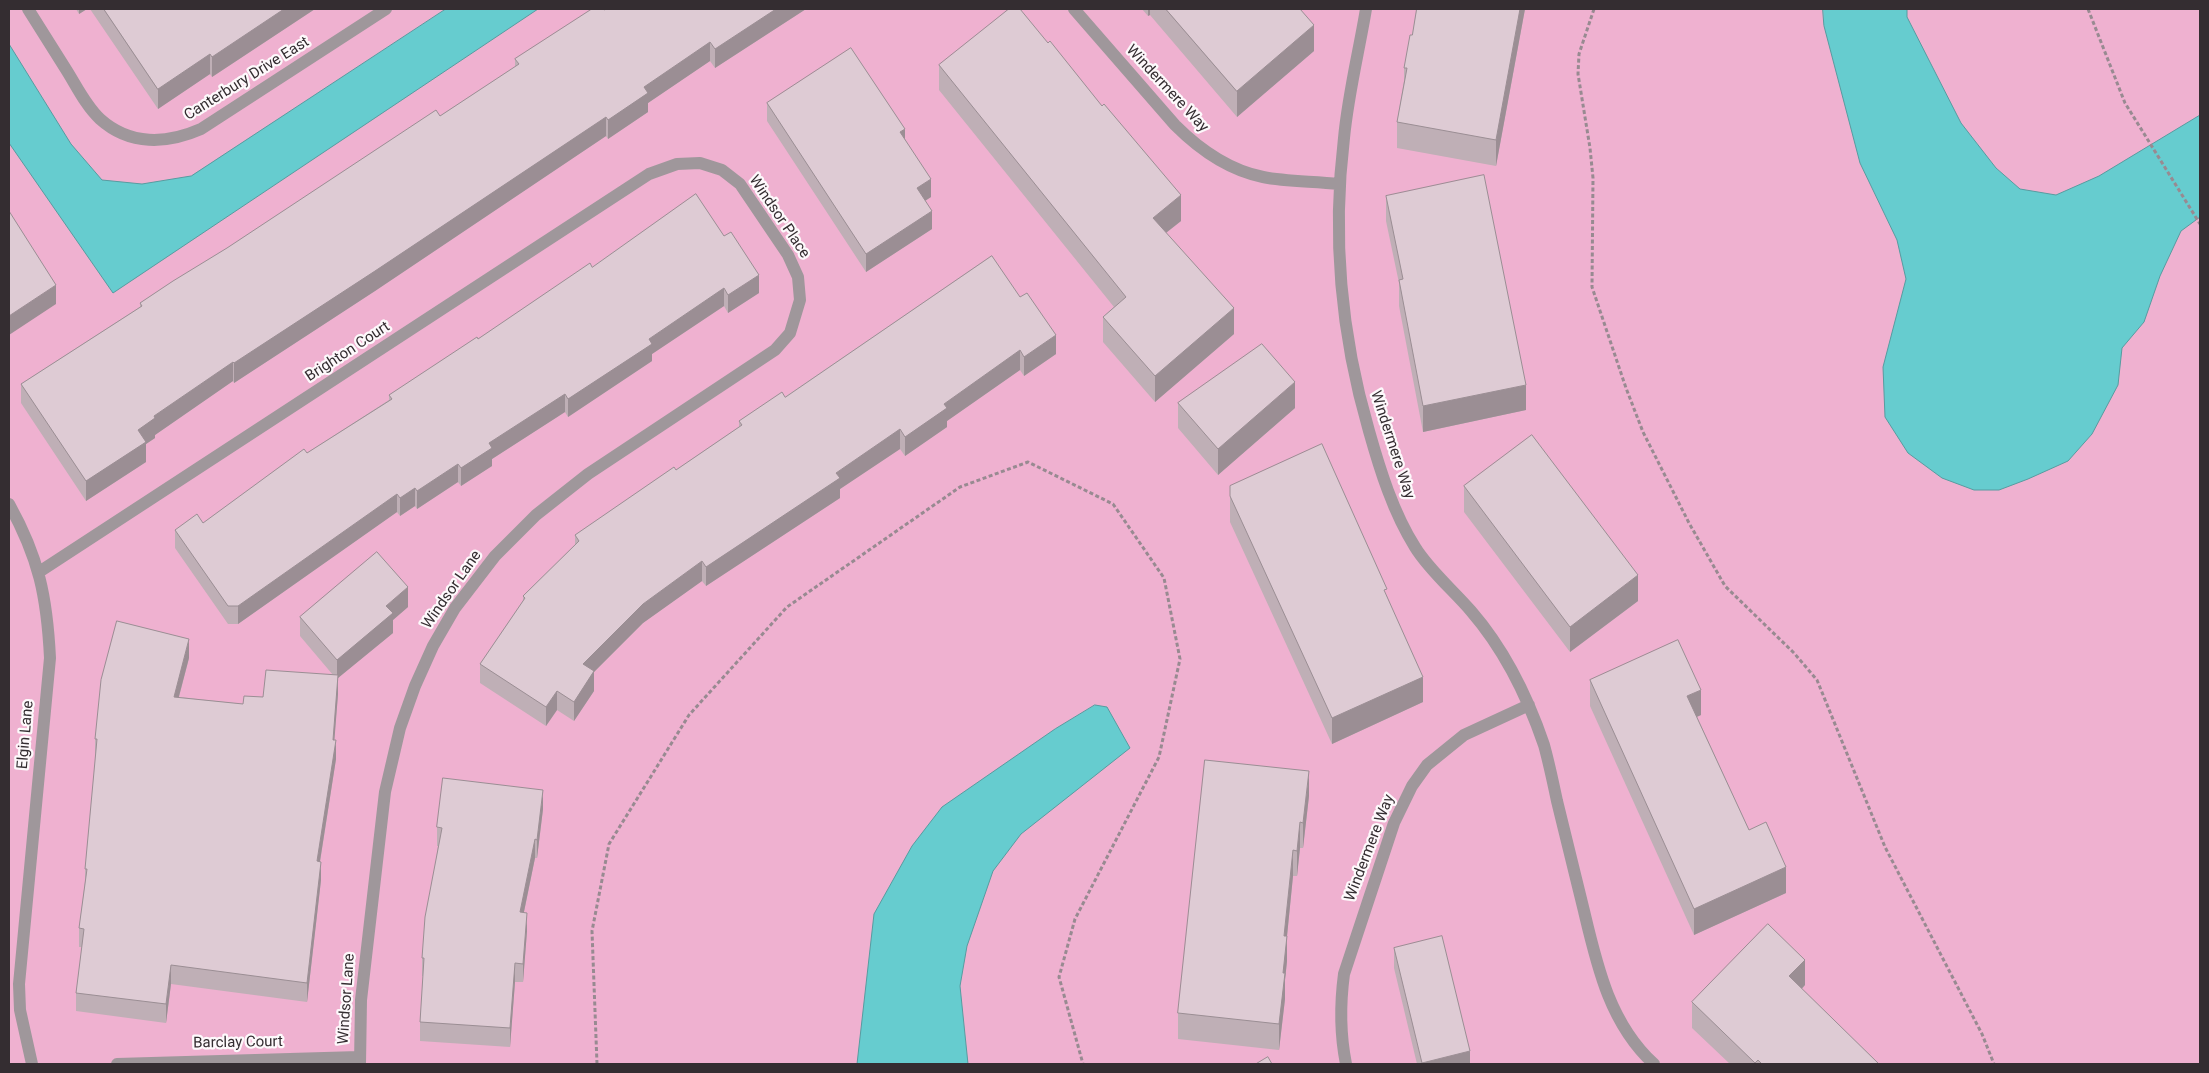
<!DOCTYPE html>
<html>
<head>
<meta charset="utf-8">
<style>
	body { margin:0 }
	#map { position:relative; width:2209px; height:1073px; overflow:hidden; background:#fbe7f0; font-family:Roboto,sans-serif }
	canvas { display:block }
	.frame { position:absolute; inset:0; border:10px solid #342d31; pointer-events:none }
</style>
</head>
<body>
<div id="map">
<canvas width="2209" height="1073"></canvas>
<div class="frame"></div>
</div>
<script>
const c = document.querySelector('canvas').getContext('2d');
c.lineJoin = 'round';
function paint(path, color) {
  c.fillStyle = color;
  c.fill(path, 'evenodd');
}
function stroke(path, color, width, dash) {
  c.strokeStyle = color;
  c.lineWidth = width;
  c.lineCap = dash ? 'butt' : 'round';
  c.setLineDash(dash || []);
  c.stroke(path);
}
function write(font, color, halo, rows, align = 'center') {
  c.font = font + ' Roboto,sans-serif';
  c.lineWidth = 4.5;
  c.setLineDash([]);
  c.textBaseline = 'middle';
  c.strokeStyle = halo;
  c.fillStyle = color;
  for (const [text, x, y, turn = 0] of rows) {
    c.save();
    c.translate(x, y);
    c.rotate((+turn || 0) * Math.PI / 180);
    c.textAlign = isNaN(turn) ? turn : align;
    if (halo) c.strokeText(text, 0, 0);
    c.fillText(text, 0, 0);
    c.restore();
  }
}
paint(new Path2D(`
	M 9,9 L 2200,9 L 2200,1064 L 9,1064 Z`), '#efb1d0');
const water = new Path2D(`
	M 446,9 L 538,9 L 113,293 L 9,143 L 9,44 L 71,144 L 102,180 L 142,184 L 191,176 Z
	M 1823,9 L 1907,9 L 1907,17 L 1961,123 L 1996,168 L 2020,189 L 2056,195 L 2099,176 L 2200,115 L 2200,217 L 2181,231 L 2160,276 L 2144,322 L 2122,348 L 2118,385 L 2092,434 L 2068,461 L 2028,479 L 1999,490 L 1974,490 L 1942,478 L 1908,453 L 1885,417 L 1883,367 L 1906,279 L 1897,240 L 1860,163 L 1824,26 Z
	M 1095,705 L 1107,707 L 1130,748 L 1021,834 L 993,871 L 967,946 L 960,986 L 968,1064 L 857,1064 L 874,914 L 912,846 L 942,807 L 1055,729 Z`);
paint(water, '#66cccf');
stroke(water, '#579ca0', 1);
stroke(new Path2D(`
	M 1594,9 L 1579,54 L 1578,74 L 1590,148 L 1593,178 L 1592,287 L 1626,388 L 1643,432 L 1689,523 L 1725,586 L 1794,653 L 1817,680 L 1885,847 L 1982,1034 L 1994,1064
	M 2088,9 L 2125,103 L 2200,224
	M 597,1064 L 592,931 L 609,844 L 689,715 L 787,607 L 960,487 L 1028,462 L 1113,504 L 1164,578 L 1180,659 L 1159,757 L 1075,919 L 1059,977 L 1083,1064`), '#988a91', 3, [4, 2.5]);
stroke(new Path2D(`
	M 28,9 C 41,30 54,50 67,71 C 77,87 86,106 100,119 C 130,146 167,144 201,129 L 386,9
	M 1074,9 L 1175,125 C 1199,149 1228,170 1263,177 C 1287,182 1314,181 1339,184
	M 1366,9 C 1359,51 1348,95 1344,138 C 1332,237 1341,335 1369,431 C 1380,470 1393,512 1415,547 C 1429,570 1453,590 1471,611 C 1504,649 1528,698 1544,745 C 1549,763 1553,782 1557,801 C 1566,838 1575,875 1584,911 C 1597,966 1610,1024 1654,1064
	M 9,504 C 39,558 47,597 50,658 L 19,984 L 20,1010 L 32,1064
	M 39,572 L 649,174 L 677,164 L 700,163 L 722,170 L 740,184 L 788,255 L 798,277 L 800,300 L 790,333 L 775,350 L 588,474 L 536,515 L 495,556 L 455,608 L 433,646 L 415,686 L 400,728 L 385,792 L 361,1000 L 360,1064
	M 117,1064 L 359,1057
	M 1346,1064 C 1340,1034 1340,1004 1344,974 L 1394,823 L 1412,786 L 1427,765 L 1464,735 L 1529,705`), '#9f979b', 12);
paint(new Path2D(`
	M 76,9 L 87,9 L 79,14 Z
	M 90,9 L 315,9 L 212,77 L 210,74 L 158,109 Z
	M 806,9 L 715,68 L 710,61 L 648,103 L 648,112 L 608,139 L 606,136 L 375,291 L 234,383 L 233,381 L 155,435 L 155,438 L 146,444 L 146,462 L 86,501 L 21,403 L 21,384 L 140,307 L 140,303 L 440,116 L 515,67 L 515,59 L 604,10 Z
	M 1142,9 L 1300,9 L 1314,51 L 1237,117 L 1150,15 L 1148,16 Z
	M 1417,9 L 1525,9 L 1496,166 L 1397,148 L 1397,122 L 1404,81 L 1404,68 L 1412,35 Z
	M 939,65 L 1181,221 L 1166,233 L 1234,334 L 1155,402 L 1103,342 L 1103,317 L 1114,307 L 939,90 Z
	M 767,103 L 905,139 L 931,197 L 925,201 L 932,229 L 866,272 L 767,121 Z
	M 1386,196 L 1526,410 L 1423,432 L 1399,306 L 1399,283 L 1386,221 Z
	M 992,256 L 1056,354 L 1024,376 L 1020,370 L 947,421 L 947,427 L 905,456 L 900,449 L 840,489 L 840,498 L 706,586 L 702,581 L 643,623 L 594,672 L 594,691 L 574,721 L 557,710 L 546,726 L 480,683 L 480,664 L 523,601 L 523,596 L 575,545 L 575,535 L 676,470 L 739,427 L 739,421 L 785,397 Z
	M 592,267 L 759,293 L 728,313 L 724,306 L 652,354 L 652,361 L 568,417 L 565,412 L 492,459 L 492,466 L 461,486 L 458,482 L 417,509 L 415,506 L 400,516 L 397,512 L 238,624 L 228,624 L 175,548 L 175,530 L 203,523 L 307,453 L 389,400 L 389,395 Z
	M 1178,403 L 1295,408 L 1218,475 L 1178,428 Z
	M 1230,486 L 1387,596 L 1423,702 L 1332,744 L 1230,522 Z
	M 1464,486 L 1638,601 L 1570,652 L 1464,512 Z
	M 408,607 L 393,620 L 393,633 L 338,678 L 338,694 L 334,740 L 336,759 L 320,862 L 321,880 L 307,1002 L 171,984 L 166,1023 L 76,1011 L 76,993 L 82,947 L 79,947 L 79,928 L 85,882 L 85,869 L 96,757 L 95,757 L 95,739 L 189,658 L 179,697 L 243,704 L 333,675 L 300,636 L 300,617 Z
	M 1590,680 L 1701,715 L 1697,717 L 1749,830 L 1786,893 L 1694,935 L 1590,706 Z
	M 1309,796 L 1303,848 L 1300,848 L 1297,876 L 1293,876 L 1287,936 L 1287,961 L 1285,980 L 1285,999 L 1279,1050 L 1178,1039 L 1178,1013 Z
	M 543,809 L 537,858 L 535,858 L 524,912 L 527,931 L 523,982 L 515,982 L 510,1047 L 420,1041 L 420,1022 L 423,976 L 422,976 L 422,958 L 438,846 L 437,846 L 437,827 Z
	M 1394,948 L 1470,1064 L 1417,1064 L 1394,968 Z
	M 1805,985 L 1802,989 L 1879,1064 L 1730,1064 L 1692,1028 L 1692,1002 Z`), '#bfafb6');
paint(new Path2D(`
	M 79,9 L 87,9 L 79,14 Z
	M 284,9 L 315,9 L 212,77 L 212,57 Z
	M 776,9 L 806,9 L 715,68 L 715,49 Z
	M 1148,9 L 1150,9 L 1150,15 L 1148,16 Z
	M 1520,9 L 1525,9 L 1496,166 L 1496,140 Z
	M 1314,25 L 1314,51 L 1237,117 L 1237,91 Z
	M 710,42 L 710,61 L 648,103 L 648,112 L 608,139 L 608,120 L 644,87 Z
	M 210,54 L 210,74 L 158,109 L 158,89 Z
	M 606,117 L 606,136 L 375,291 L 234,383 L 234,363 Z
	M 905,129 L 905,147 L 900,132 Z
	M 931,179 L 931,197 L 917,206 L 917,188 Z
	M 1181,195 L 1181,221 L 1153,243 L 1153,218 Z
	M 932,211 L 932,229 L 866,272 L 866,254 Z
	M 759,275 L 759,293 L 728,313 L 728,295 Z
	M 56,285 L 56,304 L 9,335 L 9,316 Z
	M 724,288 L 724,306 L 652,354 L 652,361 L 568,417 L 568,399 L 649,339 Z
	M 1234,308 L 1234,334 L 1155,402 L 1155,376 Z
	M 1056,335 L 1056,354 L 1024,376 L 1024,357 Z
	M 1020,350 L 1020,370 L 947,421 L 947,427 L 905,456 L 905,437 L 944,404 Z
	M 233,362 L 233,381 L 155,435 L 155,438 L 146,444 L 146,462 L 86,501 L 86,481 L 138,430 L 154,416 Z
	M 1295,382 L 1295,408 L 1218,475 L 1218,449 Z
	M 1526,385 L 1526,410 L 1423,432 L 1423,406 Z
	M 565,394 L 565,412 L 492,459 L 492,466 L 461,486 L 461,468 L 489,443 Z
	M 900,429 L 900,449 L 840,489 L 840,498 L 706,586 L 706,567 L 836,473 Z
	M 458,464 L 458,482 L 417,509 L 417,491 Z
	M 415,488 L 415,506 L 400,516 L 400,498 Z
	M 397,494 L 397,512 L 238,624 L 238,606 Z
	M 702,561 L 702,581 L 643,623 L 594,672 L 594,691 L 574,721 L 574,702 L 583,664 L 643,604 Z
	M 1638,575 L 1638,601 L 1570,652 L 1570,627 Z
	M 408,587 L 408,607 L 393,620 L 393,633 L 338,678 L 338,694 L 333,758 L 333,740 L 337,680 L 337,660 L 386,606 Z
	M 189,639 L 189,658 L 174,715 L 174,697 Z
	M 1423,677 L 1423,702 L 1332,744 L 1332,718 Z
	M 1701,690 L 1701,715 L 1687,721 L 1687,696 Z
	M 557,691 L 557,710 L 546,726 L 546,707 Z
	M 336,740 L 336,759 L 317,880 L 317,861 Z
	M 1309,771 L 1309,796 L 1303,848 L 1303,823 Z
	M 543,790 L 543,809 L 537,858 L 537,840 Z
	M 1300,822 L 1300,848 L 1297,876 L 1297,851 Z
	M 535,839 L 535,858 L 520,931 L 520,912 Z
	M 1293,850 L 1293,876 L 1287,936 L 1287,961 L 1285,980 L 1285,999 L 1279,1050 L 1279,1024 L 1284,936 Z
	M 321,862 L 321,880 L 307,1002 L 307,983 Z
	M 1786,867 L 1786,893 L 1694,935 L 1694,909 Z
	M 527,913 L 527,931 L 523,982 L 523,964 Z
	M 1805,960 L 1805,985 L 1789,1002 L 1789,976 Z
	M 515,963 L 515,982 L 510,1047 L 510,1028 Z
	M 171,965 L 171,984 L 166,1023 L 166,1004 Z
	M 1470,1051 L 1470,1064 L 1422,1064 L 1422,1063 Z`), '#9b8e94');
const building = new Path2D(`
	M 104,9 L 284,9 L 212,57 L 210,54 L 158,89 Z
	M 592,9 L 603,9 L 604,10 L 606,9 L 776,9 L 715,49 L 710,42 L 644,87 L 648,93 L 608,120 L 606,117 L 375,271 L 234,363 L 233,362 L 154,416 L 155,418 L 138,430 L 146,442 L 86,481 L 21,384 L 142,306 L 140,303 L 173,281 L 227,248 L 436,110 L 440,116 L 519,64 L 515,59 Z
	M 1009,9 L 1020,9 L 1048,43 L 1050,41 L 1102,106 L 1104,104 L 1181,195 L 1153,218 L 1234,308 L 1155,376 L 1103,317 L 1126,297 L 939,65 Z
	M 1166,9 L 1300,9 L 1314,25 L 1237,91 Z
	M 1417,9 L 1520,9 L 1496,140 L 1397,122 L 1407,68 L 1404,68 L 1410,35 L 1412,35 Z
	M 851,48 L 905,129 L 900,132 L 931,179 L 917,188 L 932,211 L 866,254 L 767,103 Z
	M 1484,175 L 1526,385 L 1423,406 L 1399,280 L 1403,279 L 1386,196 Z
	M 696,194 L 724,236 L 731,232 L 759,275 L 728,295 L 724,288 L 649,339 L 652,344 L 568,399 L 565,394 L 489,443 L 492,448 L 461,468 L 458,464 L 417,491 L 415,488 L 400,498 L 397,494 L 238,606 L 228,606 L 175,530 L 197,514 L 203,523 L 304,449 L 307,453 L 392,399 L 389,395 L 477,337 L 478,339 L 590,263 L 592,267 Z
	M 9,211 L 56,285 L 9,316 Z
	M 992,256 L 1020,297 L 1027,293 L 1056,335 L 1024,357 L 1020,350 L 944,404 L 947,408 L 905,437 L 900,429 L 836,473 L 840,478 L 706,567 L 702,561 L 643,604 L 583,664 L 594,671 L 574,702 L 557,691 L 546,707 L 480,664 L 525,598 L 523,596 L 579,541 L 575,535 L 674,467 L 676,470 L 742,425 L 739,421 L 782,392 L 785,397 Z
	M 1262,344 L 1295,382 L 1218,449 L 1178,403 Z
	M 1532,435 L 1638,575 L 1570,627 L 1464,486 Z
	M 1322,444 L 1387,589 L 1384,590 L 1423,677 L 1332,718 L 1230,496 L 1230,486 Z
	M 377,552 L 408,587 L 386,606 L 393,613 L 337,660 L 300,617 Z
	M 117,621 L 189,639 L 174,697 L 243,704 L 244,696 L 263,697 L 266,670 L 338,675 L 333,740 L 336,740 L 317,861 L 321,862 L 307,983 L 171,965 L 166,1004 L 76,993 L 84,929 L 79,928 L 87,869 L 85,869 L 97,739 L 95,739 L 101,680 Z
	M 1678,640 L 1701,690 L 1687,696 L 1749,830 L 1766,822 L 1786,867 L 1694,909 L 1590,680 Z
	M 1205,760 L 1309,771 L 1303,823 L 1300,822 L 1297,851 L 1293,850 L 1284,936 L 1287,936 L 1283,973 L 1285,973 L 1279,1024 L 1178,1013 Z
	M 443,778 L 543,790 L 537,840 L 535,839 L 520,912 L 527,913 L 523,964 L 515,963 L 510,1028 L 420,1022 L 424,958 L 422,958 L 425,917 L 442,828 L 437,827 Z
	M 1768,924 L 1805,960 L 1789,976 L 1879,1064 L 1762,1064 L 1758,1060 L 1755,1063 L 1692,1002 Z
	M 1442,936 L 1470,1051 L 1422,1063 L 1394,948 Z
	M 1268,1057 L 1272,1064 L 1256,1064 Z`);
paint(building, '#decbd4');
stroke(building, '#9b8e94', 1);
write('15px', '#342d31', '#fdf9fb', [
	["Canterbury Drive East",247,79,-32],
	["Windermere Way",1167,89,47],
	["Windsor Place",779,217,56],
	["Brighton Court",348,352,-33],
	["Windermere Way",1392,445,72],
	["Windsor Lane",452,590,-55],
	["Elgin Lane",26,735,-85],
	["Windermere Way",1370,848,-69],
	["Windsor Lane",347,999,-86],
	["Barclay Court",238,1043,-1]
]);
</script>
</body>
</html>
